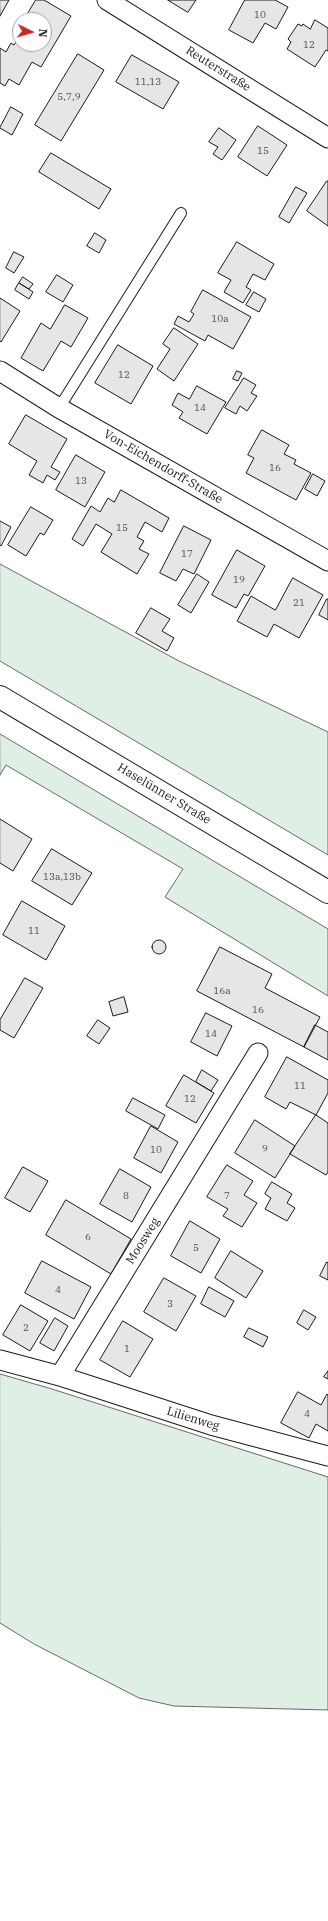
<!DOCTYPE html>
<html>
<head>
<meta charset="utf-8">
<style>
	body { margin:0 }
	#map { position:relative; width:328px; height:1921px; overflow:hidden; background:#fff; font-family:"IBM Plex Serif",serif }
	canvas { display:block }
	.north { position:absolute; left:12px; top:12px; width:40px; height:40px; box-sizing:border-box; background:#fff; border:1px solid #a3a3a3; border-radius:50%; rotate:95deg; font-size:11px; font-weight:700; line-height:16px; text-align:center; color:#1a1a1a }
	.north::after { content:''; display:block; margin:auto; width:14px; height:18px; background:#c62828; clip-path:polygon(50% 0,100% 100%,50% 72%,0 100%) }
</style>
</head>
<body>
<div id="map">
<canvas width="328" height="1921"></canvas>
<div class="north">N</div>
</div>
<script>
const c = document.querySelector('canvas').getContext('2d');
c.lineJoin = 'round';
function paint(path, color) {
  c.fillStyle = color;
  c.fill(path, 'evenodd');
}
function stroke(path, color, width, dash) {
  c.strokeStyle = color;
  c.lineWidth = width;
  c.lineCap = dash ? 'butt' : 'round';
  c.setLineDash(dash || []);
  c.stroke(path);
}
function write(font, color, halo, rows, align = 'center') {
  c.font = font + ' "IBM Plex Serif",serif';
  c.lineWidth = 3;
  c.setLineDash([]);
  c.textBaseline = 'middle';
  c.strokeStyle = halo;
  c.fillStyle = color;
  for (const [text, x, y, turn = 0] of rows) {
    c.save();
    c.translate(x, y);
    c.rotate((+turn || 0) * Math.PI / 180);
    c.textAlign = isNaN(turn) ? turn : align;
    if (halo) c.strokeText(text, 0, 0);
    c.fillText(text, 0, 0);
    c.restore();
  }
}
const green = new Path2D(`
	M 0,564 L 179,661 L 328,732 L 328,855 L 0,661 Z
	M 0,734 L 328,929 L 328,996 L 165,897 L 183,869 L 6,765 L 0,775 Z
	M 0,1374 L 52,1389 L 328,1477 L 328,1710 L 174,1706 L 139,1698 L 34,1644 L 0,1623 Z`);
paint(green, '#e0efe3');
stroke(green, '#6a6a6a', 1);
const building = new Path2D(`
	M 0,0 L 9,0 L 0,16 Z
	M 36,0 L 44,0 L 71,16 L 41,67 L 32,62 L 19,85 L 9,79 L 5,86 L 0,83 L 0,48 L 6,52 L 11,43 L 14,45 L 20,36 L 20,44 L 44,44 L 44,20 L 24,20 Z
	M 168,0 L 196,0 L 188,12 Z
	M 245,0 L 275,0 L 288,7 L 276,29 L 265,23 L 253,43 L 229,30 Z
	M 315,20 L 328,28 L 328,51 L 326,50 L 315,67 L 287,49 L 291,42 L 288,39 L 298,24 L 302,26 L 303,24 L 310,29 Z
	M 78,54 L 104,70 L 61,141 L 35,125 Z
	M 132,55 L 179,82 L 163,109 L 116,82 Z
	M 11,107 L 23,114 L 12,135 L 0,128 Z
	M 258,126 L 287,145 L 267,176 L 238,157 Z
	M 219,128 L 236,140 L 222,160 L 213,154 L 218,147 L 209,142 Z
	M 51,153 L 111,189 L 99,209 L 39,172 Z
	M 327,181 L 328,181 L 328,226 L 307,211 Z
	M 296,187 L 307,193 L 289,223 L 279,217 Z
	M 95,233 L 106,240 L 99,253 L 87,246 Z
	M 237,242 L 274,264 L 265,280 L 253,274 L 246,287 L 251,290 L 243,303 L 224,292 L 231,280 L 218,273 Z
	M 14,252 L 24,257 L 14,273 L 6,268 Z
	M 57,275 L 73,285 L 63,302 L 46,292 Z
	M 23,277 L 33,284 L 29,289 L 19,283 Z
	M 19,283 L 33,292 L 29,299 L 15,290 Z
	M 203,290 L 251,317 L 233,349 L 208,335 L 205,341 L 174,324 L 178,316 L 189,322 L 194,314 L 191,312 Z
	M 254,292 L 266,299 L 259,312 L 246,305 Z
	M 0,298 L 20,311 L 1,342 L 0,341 Z
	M 65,305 L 88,318 L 71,347 L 61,341 L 43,371 L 21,358 L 41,323 L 50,329 Z
	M 174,328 L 198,344 L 174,381 L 157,369 L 170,349 L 163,344 Z
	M 118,345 L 153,366 L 131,404 L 95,383 Z
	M 237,371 L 242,373 L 238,381 L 233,379 Z
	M 244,378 L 256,385 L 251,393 L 257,396 L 247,411 L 240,406 L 236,414 L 225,408 Z
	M 197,386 L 226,402 L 207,434 L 179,418 L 183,412 L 172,405 L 178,393 L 189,399 Z
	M 26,415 L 67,439 L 51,467 L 60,472 L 55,480 L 47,475 L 43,483 L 29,475 L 37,461 L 9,444 Z
	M 262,430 L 289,445 L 284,454 L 296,460 L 294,464 L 311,473 L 296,500 L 246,473 L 254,458 L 248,455 Z
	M 76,455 L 105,472 L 85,507 L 56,490 Z
	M 313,474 L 325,481 L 317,496 L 305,489 Z
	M 121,490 L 169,518 L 162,532 L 145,522 L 137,537 L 144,541 L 139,549 L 149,554 L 137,574 L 101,552 L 112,534 L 96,524 L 83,546 L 72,539 L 91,506 L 100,512 L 108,498 L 114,502 Z
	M 31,507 L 53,520 L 44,535 L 40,533 L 26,556 L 8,545 Z
	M 0,521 L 11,527 L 1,546 L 0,545 Z
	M 184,526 L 211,540 L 194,574 L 183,569 L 176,581 L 160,573 Z
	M 237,550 L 265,566 L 248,596 L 244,594 L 236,608 L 212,595 Z
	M 197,574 L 209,582 L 191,613 L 178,605 Z
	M 293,578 L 323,595 L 299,638 L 274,624 L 267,637 L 237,621 L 251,596 L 275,610 Z
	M 327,599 L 328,599 L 328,620 L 319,615 Z
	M 151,608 L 170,619 L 162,631 L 174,638 L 167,651 L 136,633 Z
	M 0,819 L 32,839 L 13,871 L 0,863 Z
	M 52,849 L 92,873 L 72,905 L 32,881 Z
	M 22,901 L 65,926 L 46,960 L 3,935 Z
	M152 947a7 7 0 1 1 14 0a7 7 0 1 1-14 0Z
	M 220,947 L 272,974 L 265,988 L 320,1017 L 304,1047 L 197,991 Z
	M 25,978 L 43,988 L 14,1038 L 0,1030 L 0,1020 Z
	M 124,997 L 128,1012 L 113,1016 L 109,1002 Z
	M 206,1013 L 232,1026 L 217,1056 L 191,1042 Z
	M 98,1020 L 110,1028 L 99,1044 L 87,1036 Z
	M 315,1025 L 328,1032 L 328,1060 L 304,1047 Z
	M 287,1057 L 328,1080 L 328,1093 L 316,1115 L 290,1102 L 286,1109 L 265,1097 Z
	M 202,1070 L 218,1080 L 211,1091 L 196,1082 Z
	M 184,1075 L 214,1093 L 196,1123 L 166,1106 Z
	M 133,1098 L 165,1115 L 158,1129 L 126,1111 Z
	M 316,1115 L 328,1123 L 328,1172 L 326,1175 L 290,1154 Z
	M 255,1120 L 295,1146 L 275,1178 L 235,1153 Z
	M 151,1126 L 178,1142 L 161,1173 L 134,1158 Z
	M 227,1165 L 253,1181 L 244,1195 L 257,1203 L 242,1227 L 223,1216 L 228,1209 L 207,1197 Z
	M 23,1167 L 48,1181 L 30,1212 L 5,1198 Z
	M 120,1169 L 151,1187 L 132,1222 L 100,1204 Z
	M 272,1182 L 292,1194 L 287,1203 L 295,1208 L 287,1221 L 265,1209 L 271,1198 L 265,1194 Z
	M 66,1200 L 131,1239 L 111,1274 L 46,1235 Z
	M 190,1221 L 220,1239 L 201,1273 L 171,1256 Z
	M 231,1251 L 263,1271 L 246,1298 L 215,1278 Z
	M 42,1261 L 91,1287 L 74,1319 L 25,1293 Z
	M 327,1262 L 328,1263 L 328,1280 L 320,1276 Z
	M 164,1278 L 196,1296 L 176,1331 L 144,1312 Z
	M 209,1287 L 234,1301 L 225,1317 L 201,1304 Z
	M 21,1305 L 48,1321 L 30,1351 L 3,1335 Z
	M 304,1310 L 316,1317 L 308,1330 L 297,1323 Z
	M 55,1318 L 68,1326 L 54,1351 L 40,1343 Z
	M 123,1321 L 153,1339 L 130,1377 L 100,1360 Z
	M 249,1328 L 268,1337 L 263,1347 L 244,1337 Z
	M 328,1371 L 328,1379 L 324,1377 Z
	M 298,1392 L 321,1405 L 327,1394 L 328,1395 L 328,1431 L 316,1424 L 309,1438 L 281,1423 Z`);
paint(building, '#e6e6e6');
stroke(building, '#1a1a1a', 1);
const lane = new Path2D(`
	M 59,408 L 181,213`);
const street = new Path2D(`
	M 107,0 L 328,138
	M 0,371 L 59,408 L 328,561
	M 0,1360 L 60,1376 L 211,1425 L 328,1456
	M 60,1376 L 258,1053`);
const secondary = new Path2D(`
	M 0,697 L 328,892`);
stroke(lane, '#1a1a1a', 12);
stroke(street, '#1a1a1a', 21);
stroke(secondary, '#1a1a1a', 24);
stroke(lane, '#fff', 10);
stroke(street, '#fff', 19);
stroke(secondary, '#fff', 22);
write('10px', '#4d4d4d', null, [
	["10",260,15],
	["12",309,45],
	["11,13",148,82],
	["5,7,9",69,97],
	["15",263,151],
	["10a",220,319],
	["12",124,375],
	["14",200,408],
	["16",275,468],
	["13",81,481],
	["15",122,528],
	["17",187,554],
	["19",239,580],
	["21",299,603],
	["13a,13b",62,877],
	["11",34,931],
	["16a",222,991],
	["16",258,1010],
	["14",211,1034],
	["11",300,1086],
	["12",190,1099],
	["9",265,1149],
	["10",156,1150],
	["8",126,1196],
	["7",227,1196],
	["6",88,1237],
	["5",196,1248],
	["4",58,1290],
	["3",170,1304],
	["2",26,1328],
	["1",127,1349],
	["4",307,1414]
]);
write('12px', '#1a1a1a', '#fff', [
	["Reuterstraße",218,69,32],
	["Von-Eichendorff-Straße",163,467,30],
	["Haselünner Straße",164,794,31],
	["Moosweg",143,1241,-58],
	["Lilienweg",193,1419,17]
]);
</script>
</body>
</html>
